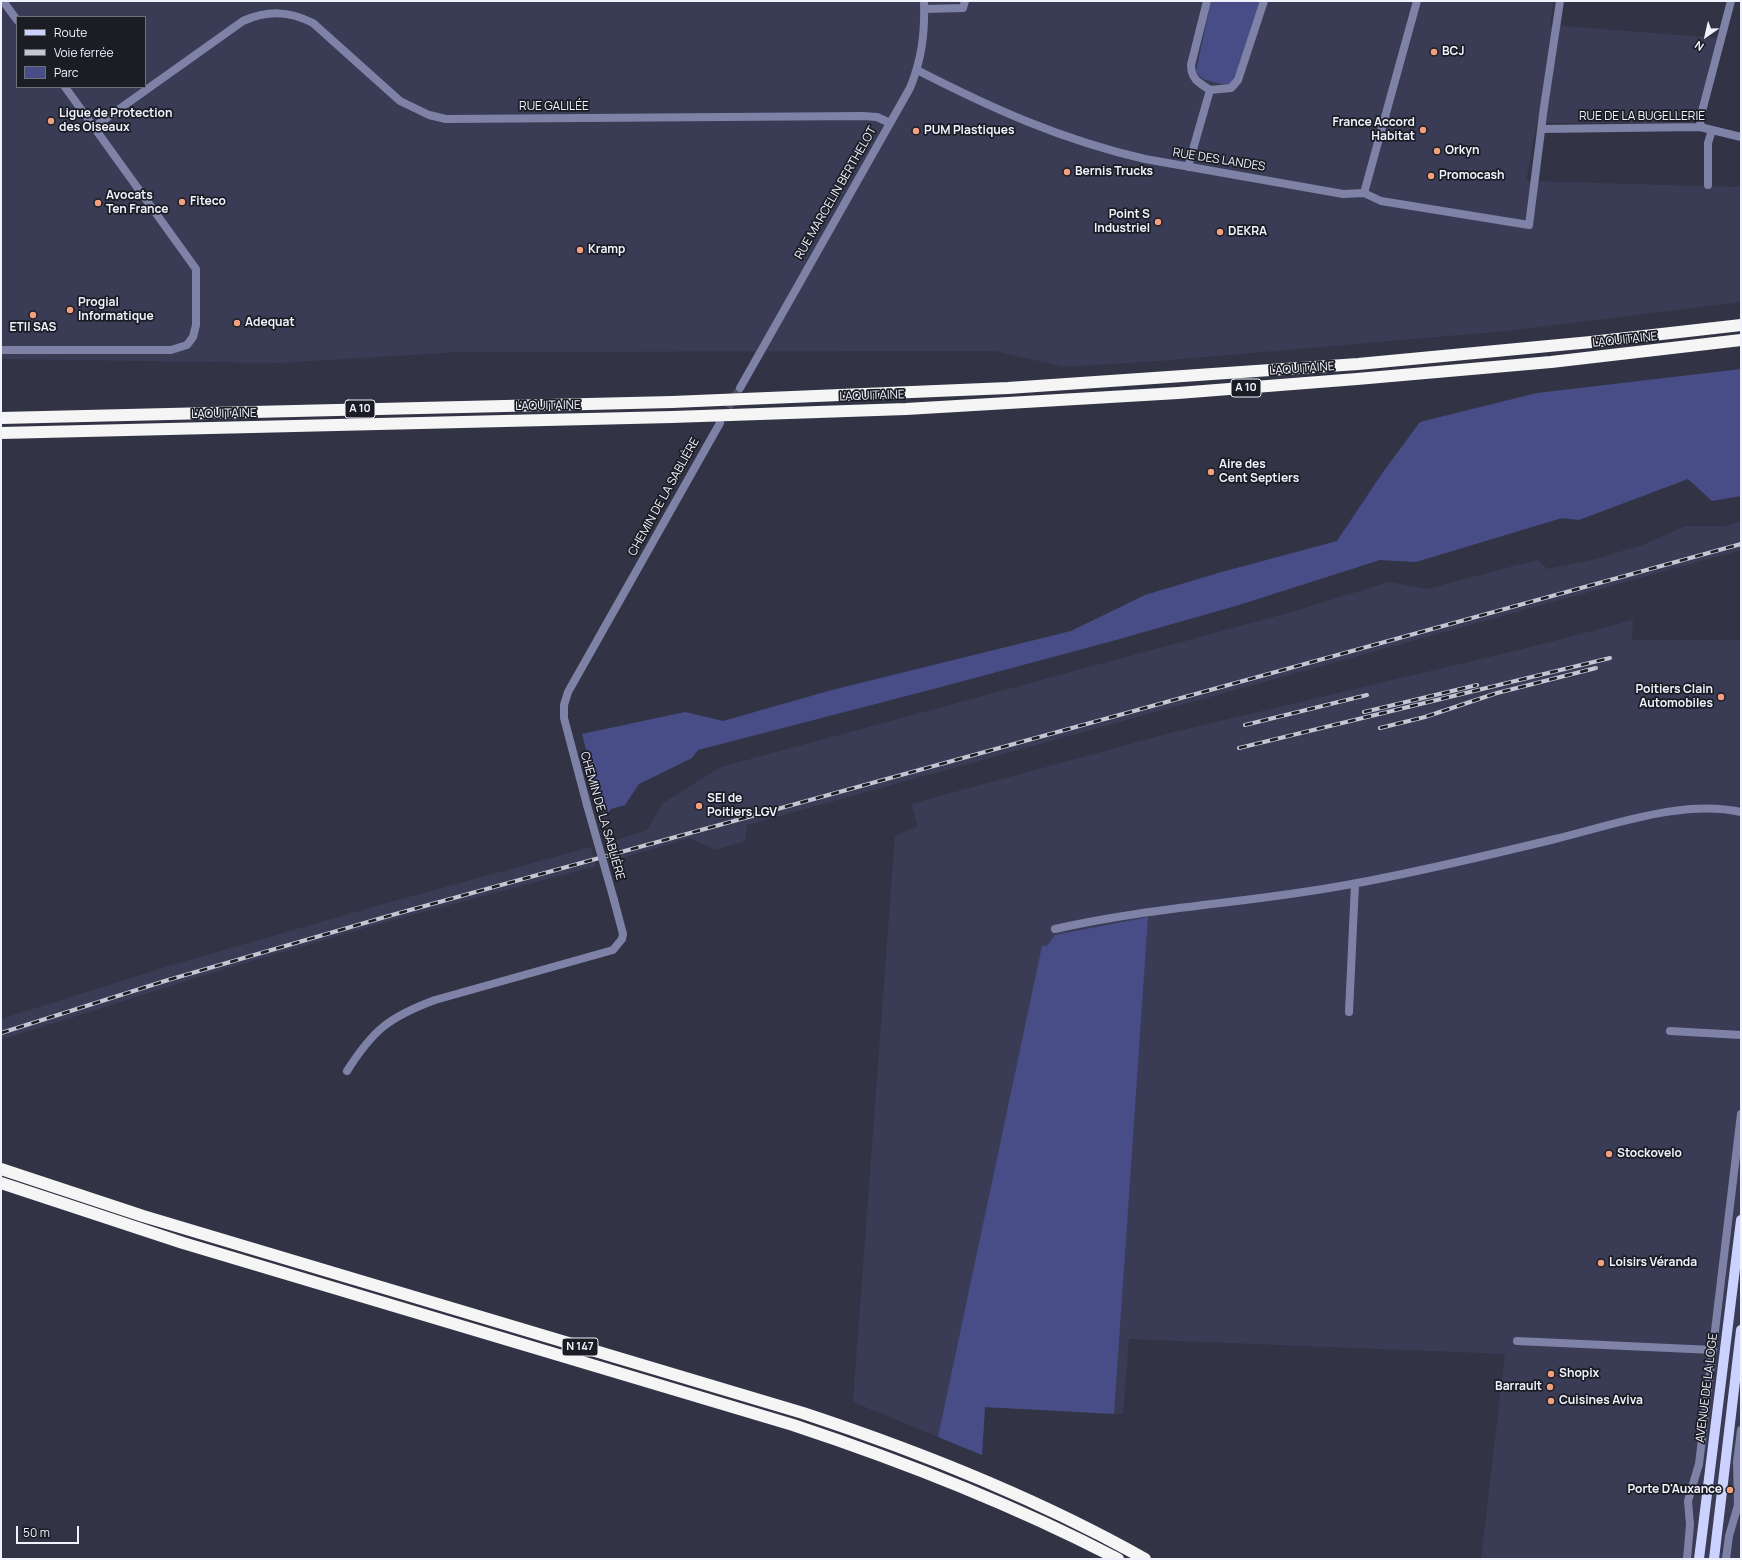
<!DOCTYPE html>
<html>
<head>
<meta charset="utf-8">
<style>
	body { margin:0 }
	#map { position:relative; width:1742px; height:1560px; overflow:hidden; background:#323446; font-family:Manrope,sans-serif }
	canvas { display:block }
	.frame { position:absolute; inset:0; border:2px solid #f0f2fe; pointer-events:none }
	.legend { position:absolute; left:16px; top:16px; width:130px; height:72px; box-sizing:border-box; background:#1b1c24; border:1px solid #70727b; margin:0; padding:5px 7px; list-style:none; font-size:12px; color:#f0f2fe }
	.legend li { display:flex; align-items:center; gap:8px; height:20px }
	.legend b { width:20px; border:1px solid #70727b }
	.north { position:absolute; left:1686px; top:16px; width:40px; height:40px; -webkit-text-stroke:3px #1b1c24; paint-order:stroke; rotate:214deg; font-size:11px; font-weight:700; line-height:16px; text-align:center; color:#f0f2fe }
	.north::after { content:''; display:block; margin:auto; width:14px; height:18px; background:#f0f2fe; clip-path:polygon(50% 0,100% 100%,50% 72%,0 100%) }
	.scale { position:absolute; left:16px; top:1526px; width:63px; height:18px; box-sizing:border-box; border:2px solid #f0f2fe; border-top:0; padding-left:5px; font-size:12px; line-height:14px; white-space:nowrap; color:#f0f2fe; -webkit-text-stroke:3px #1b1c24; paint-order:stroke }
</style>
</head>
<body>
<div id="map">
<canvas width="1742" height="1560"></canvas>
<div class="frame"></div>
<ul class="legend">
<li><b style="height:5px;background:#ccd2ff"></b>Route</li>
<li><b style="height:5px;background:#c4c6d4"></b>Voie ferrée</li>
<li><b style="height:11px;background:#494d87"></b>Parc</li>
</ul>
<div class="north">N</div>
<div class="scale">50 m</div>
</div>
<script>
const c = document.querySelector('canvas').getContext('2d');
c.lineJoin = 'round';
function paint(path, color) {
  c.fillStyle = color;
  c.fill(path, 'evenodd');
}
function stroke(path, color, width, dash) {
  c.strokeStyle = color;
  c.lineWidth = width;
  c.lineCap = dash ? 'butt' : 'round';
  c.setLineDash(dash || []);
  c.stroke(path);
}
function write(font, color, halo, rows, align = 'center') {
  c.font = font + ' Manrope,sans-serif';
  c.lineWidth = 3.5;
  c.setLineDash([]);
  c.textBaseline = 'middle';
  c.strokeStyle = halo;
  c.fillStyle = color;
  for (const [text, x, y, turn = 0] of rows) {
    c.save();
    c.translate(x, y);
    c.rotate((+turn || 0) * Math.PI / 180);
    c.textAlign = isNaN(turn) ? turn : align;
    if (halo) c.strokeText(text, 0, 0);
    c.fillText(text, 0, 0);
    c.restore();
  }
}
paint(new Path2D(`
	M 1,1 L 1554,1 L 1550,25 L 1718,38 L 1694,123 L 1537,123 L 1526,181 L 1741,187 L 1741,302 L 1506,331 L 1159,361 L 1065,367 L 994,351 L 459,352 L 280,363 L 1,359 ZM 17,17 L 145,17 L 145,87 L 17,87 Z
	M 1741,522 L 1741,550 L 747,825 L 745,841 L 715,850 L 690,838 L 616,860 L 611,842 L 647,830 L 663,803 L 721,767 L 1288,613 L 1389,582 L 1427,589 L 1537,560 L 1548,569 L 1596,559 L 1642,545 L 1686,526 L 1725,526 Z
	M 1633,620 L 1632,640 L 1741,640 L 1741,1559 L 1481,1559 L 1505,1354 L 1129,1339 L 1123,1414 L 985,1407 L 982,1455 L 853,1402 L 895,836 L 918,826 L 911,804 L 1174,732 L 1523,649 Z
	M 591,847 L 596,866 L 393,920 L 221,970 L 1,1040 L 1,1019 L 172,965 L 387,903 Z`), '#393c54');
paint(new Path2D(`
	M 1211,1 L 1261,1 L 1236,76 L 1231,84 L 1226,85 L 1203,79 L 1196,72 Z
	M 1741,369 L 1741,496 L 1712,501 L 1688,479 L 1579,520 L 1562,518 L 1416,562 L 1380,560 L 1239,605 L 1116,640 L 941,687 L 698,750 L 692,758 L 639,784 L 625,805 L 611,809 L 604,818 L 582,734 L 685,712 L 723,721 L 832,690 L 1071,631 L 1145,595 L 1218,573 L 1337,541 L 1383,472 L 1420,422 L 1537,393 Z
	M 1148,917 L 1114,1414 L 985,1407 L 982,1455 L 938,1437 L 1042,946 L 1047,946 L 1055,935 Z`), '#494d87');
stroke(new Path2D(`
	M 722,418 L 740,388`), '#4e5062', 8, [8, 4]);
stroke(new Path2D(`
	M 3,1 L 17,20
	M 925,9 L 963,8 L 965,1
	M 917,70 C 993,109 1062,140 1145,159 L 1343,194 L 1364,193 L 1381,201 L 1529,225 L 1544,107 L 1560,1
	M 1210,90 L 1231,88 L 1238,80 L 1264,1
	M 94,127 L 243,21 C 268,10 289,11 313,23 L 400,101 L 429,115 L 446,119 L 863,116 L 877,117 L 890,123
	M 1700,127 L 1701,115 L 1731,1
	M 1541,129 L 1700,127 L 1741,137
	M 1188,167 L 1210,90 C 1199,83 1191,79 1191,65 L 1207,1
	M 1708,185 L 1708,143 L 1712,130
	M 1364,193 L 1417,1
	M 1,350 L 171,350 L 187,345 L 193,337 L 196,325 L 196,269 L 65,87
	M 740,388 L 910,88 C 922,59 925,32 924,1
	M 587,805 L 564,718 L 564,705 L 568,692 L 720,423
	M 1055,929 C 1154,906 1256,903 1357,883 C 1423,871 1489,855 1555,839 C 1613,825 1683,799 1741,812
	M 1349,1012 L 1355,884
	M 1670,1031 L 1741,1035
	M 347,1071 C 373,1030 389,1017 435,1000 L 613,950 L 622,939 L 623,934 L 614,900
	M 1517,1341 L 1713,1350
	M 1687,1559 L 1690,1525 L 1688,1501 L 1699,1464 L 1741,1114
	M 1726,1559 L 1729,1536 L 1738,1505 L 1737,1462 L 1741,1430`), '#7e82a7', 8);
stroke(new Path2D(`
	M 1699,1559 L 1741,1220
	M 1714,1559 L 1741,1330`), '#ccd2ff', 10);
stroke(new Path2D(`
	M 1,418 L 672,402 L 1008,388 L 1358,364 L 1591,342 L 1741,325
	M 1,433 L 672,417 L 906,409 L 1178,393 L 1357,379 L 1551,362 L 1741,340
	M 1,1169 L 143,1216 L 803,1413 C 921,1452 1037,1498 1145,1559
	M 1,1183 L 183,1243 L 793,1425 C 905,1462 1014,1505 1118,1559`), '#f5f5f5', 12);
const rail = new Path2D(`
	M 1364,712 L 1477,685
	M 1245,725 L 1367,695
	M 1380,728 L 1425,717 L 1497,693 L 1596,668
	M 1239,748 L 1610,658
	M 1,1033 L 168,980 L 392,915 L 1741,544`);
stroke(rail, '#c4c6d4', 4);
stroke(rail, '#1b1c24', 2.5, [8]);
stroke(new Path2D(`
	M 587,805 L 614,900`), '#7e82a7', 8);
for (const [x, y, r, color] of [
	[1434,52,4,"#f1a17d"],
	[51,121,4,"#f1a17d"],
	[1423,130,4,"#f1a17d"],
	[916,131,4,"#f1a17d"],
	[1437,151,4,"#f1a17d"],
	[1067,172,4,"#f1a17d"],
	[1431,176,4,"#f1a17d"],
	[182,202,4,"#f1a17d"],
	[98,203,4,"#f1a17d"],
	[1158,222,4,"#f1a17d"],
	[1220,232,4,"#f1a17d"],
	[580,250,4,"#f1a17d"],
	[70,310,4,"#f1a17d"],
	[33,315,4,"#f1a17d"],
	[237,323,4,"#f1a17d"],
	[1211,472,4,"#f1a17d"],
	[1721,697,4,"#f1a17d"],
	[699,806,4,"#f1a17d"],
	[1609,1154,4,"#f1a17d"],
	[1601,1263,4,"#f1a17d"],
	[1551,1374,4,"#f1a17d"],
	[1550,1387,4,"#f1a17d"],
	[1551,1401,4,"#f1a17d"],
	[1730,1490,4,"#f1a17d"]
]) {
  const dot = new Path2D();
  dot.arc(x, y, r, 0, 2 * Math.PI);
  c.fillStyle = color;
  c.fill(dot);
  stroke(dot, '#1b1c24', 1.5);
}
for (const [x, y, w] of [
	[1246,388,30],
	[360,409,30],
	[580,1347,36]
]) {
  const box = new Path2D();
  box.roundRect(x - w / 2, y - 9, w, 18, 3);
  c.fillStyle = '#1b1c24';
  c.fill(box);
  stroke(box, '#f0f2fe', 1);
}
write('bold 11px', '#f0f2fe', null, [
	["A 10",1246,388],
	["A 10",360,409],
	["N 147",580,1347]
]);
write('bold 12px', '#f0f2fe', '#1b1c24', [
	["BCJ",1442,52],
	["Ligue de Protection",59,114],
	["des Oiseaux",59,128],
	["France Accord",1415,123,"right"],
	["Habitat",1415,137,"right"],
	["PUM Plastiques",924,131],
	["Orkyn",1445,151],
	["Bernis Trucks",1075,172],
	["Promocash",1439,176],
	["Avocats",106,196],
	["Ten France",106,210],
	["Fiteco",190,202],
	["Point S",1150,215,"right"],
	["Industriel",1150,229,"right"],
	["DEKRA",1228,232],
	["Kramp",588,250],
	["Progial",78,303],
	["Informatique",78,317],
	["Adequat",245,323],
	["ETII SAS",33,328,"center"],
	["Aire des",1219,465],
	["Cent Septiers",1219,479],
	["Poitiers Clain",1713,690,"right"],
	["Automobiles",1713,704,"right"],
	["SEI de",707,799],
	["Poitiers LGV",707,813],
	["Stockovelo",1617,1154],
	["Loisirs Véranda",1609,1263],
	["Shopix",1559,1374],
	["Barrault",1542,1387,"right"],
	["Cuisines Aviva",1559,1401],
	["Porte D'Auxance",1722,1490,"right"]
], 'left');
write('12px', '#f0f2fe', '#1b1c24', [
	["RUE GALILÉE",554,107],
	["RUE DE LA BUGELLERIE",1642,117],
	["RUE DES LANDES",1219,160,9],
	["RUE MARCELIN BERTHELOT",836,193,-60],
	["L'AQUITAINE",1625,340,-6],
	["L'AQUITAINE",1302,369,-4],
	["L'AQUITAINE",872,396,-2],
	["L'AQUITAINE",548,406,-1],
	["L'AQUITAINE",224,414,-1],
	["CHEMIN DE LA SABLIÈRE",664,497,-61],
	["CHEMIN DE LA SABLIÈRE",602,816,74],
	["AVENUE DE LA LOGE",1707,1388,-83]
]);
</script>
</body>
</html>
